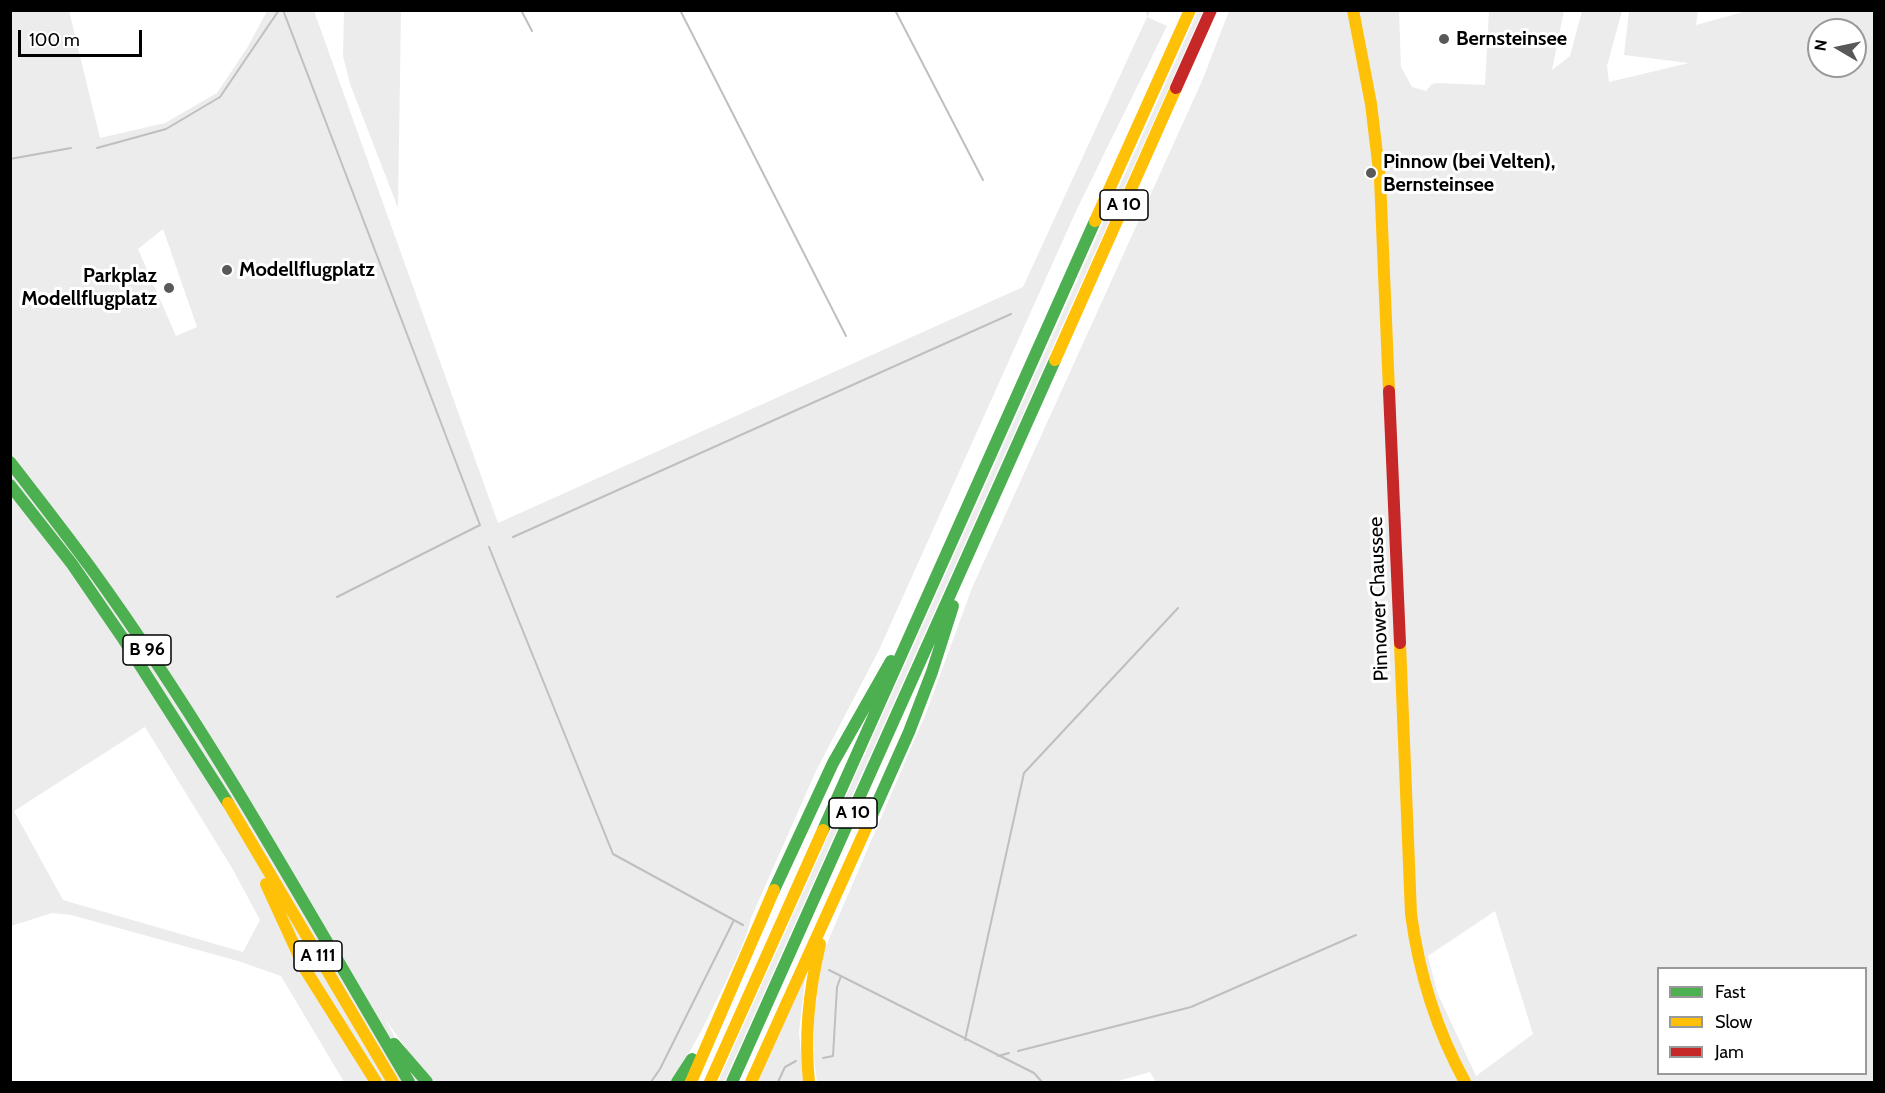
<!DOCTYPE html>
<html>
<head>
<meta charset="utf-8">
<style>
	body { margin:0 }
	#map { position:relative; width:1885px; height:1093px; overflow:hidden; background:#fff; font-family:Cabin,sans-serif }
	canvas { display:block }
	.frame { position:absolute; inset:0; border:12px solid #000; pointer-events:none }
	.legend { position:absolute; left:1657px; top:967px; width:210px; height:108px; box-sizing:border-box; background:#fff; border:2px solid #999; margin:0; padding:8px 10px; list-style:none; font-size:18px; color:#000 }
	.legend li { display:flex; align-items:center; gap:12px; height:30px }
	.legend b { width:30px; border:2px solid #999 }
	.north { position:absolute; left:1807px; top:18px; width:60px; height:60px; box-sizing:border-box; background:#fff; border:2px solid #999; border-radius:50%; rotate:279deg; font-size:16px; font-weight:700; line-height:24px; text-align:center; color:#000 }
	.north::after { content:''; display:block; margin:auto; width:21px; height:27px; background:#595959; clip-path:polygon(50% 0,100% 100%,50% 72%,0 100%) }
	.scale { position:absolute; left:18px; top:30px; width:124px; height:27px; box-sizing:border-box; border:3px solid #000; border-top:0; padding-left:8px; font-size:18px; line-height:21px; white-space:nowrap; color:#000; -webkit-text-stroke:4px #fff; paint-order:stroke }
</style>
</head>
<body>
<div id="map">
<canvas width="1885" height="1093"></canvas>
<div class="frame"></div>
<ul class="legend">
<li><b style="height:8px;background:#4caf50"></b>Fast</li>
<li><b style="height:8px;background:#ffc107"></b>Slow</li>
<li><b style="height:8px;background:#c62828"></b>Jam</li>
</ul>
<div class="north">N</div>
<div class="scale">100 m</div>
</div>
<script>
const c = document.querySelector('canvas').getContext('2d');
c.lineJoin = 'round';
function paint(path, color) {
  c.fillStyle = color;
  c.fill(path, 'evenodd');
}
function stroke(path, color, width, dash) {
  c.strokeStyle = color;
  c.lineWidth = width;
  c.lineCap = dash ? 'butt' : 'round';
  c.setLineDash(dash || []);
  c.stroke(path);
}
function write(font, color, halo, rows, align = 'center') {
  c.font = font + ' Cabin,sans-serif';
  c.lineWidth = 6;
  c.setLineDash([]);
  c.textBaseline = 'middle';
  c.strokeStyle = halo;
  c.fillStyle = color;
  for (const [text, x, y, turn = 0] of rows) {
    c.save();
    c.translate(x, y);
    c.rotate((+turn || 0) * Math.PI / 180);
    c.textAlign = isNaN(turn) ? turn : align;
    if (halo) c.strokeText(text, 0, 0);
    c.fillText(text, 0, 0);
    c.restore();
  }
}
paint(new Path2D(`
	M 11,11 L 69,11 L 100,138 L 165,123 L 217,93 L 247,48 L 267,11 L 314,11 L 498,523 L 1023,287 L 1147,17 L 1146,11 L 1151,11 L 1147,17 L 1167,26 L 1077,209 L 879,650 L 816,771 L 751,918 C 747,938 737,956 729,975 C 711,1012 694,1048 671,1082 L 435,1082 L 416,1062 L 385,1019 L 414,1073 L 422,1082 L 344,1082 L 281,976 L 238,961 L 71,915 L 52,913 L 11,926 ZM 163,229 L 197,327 L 176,336 L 138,249 ZM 145,727 L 232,868 L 260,920 L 243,952 L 63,900 L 14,811 Z
	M 344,11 L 401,11 L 398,208 L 350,84 L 343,56 Z
	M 1198,11 L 1203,11 L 724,1082 L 718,1082 Z
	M 1229,11 L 1399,11 L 1401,67 L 1412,87 L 1426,91 L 1432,84 L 1437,83 L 1485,85 L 1489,11 L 1564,11 L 1552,70 L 1570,56 L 1582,11 L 1622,11 L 1607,66 L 1609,82 L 1689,63 L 1624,55 L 1629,11 L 1698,11 L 1696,25 L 1747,11 L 1874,11 L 1874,1082 L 1156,1082 L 1150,1072 L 1115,1082 L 817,1082 L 814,1059 L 814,1016 L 822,955 L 926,713 L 972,588 L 1202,81 ZM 1819,30 L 1855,30 L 1855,66 L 1819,66 ZM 1495,911 L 1533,1034 L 1476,1076 L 1437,992 L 1428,956 ZM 1658,968 L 1866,968 L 1866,1074 L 1658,1074 Z
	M 806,971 L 799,1032 L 803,1082 L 756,1082 Z`), '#ececec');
stroke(new Path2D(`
	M 283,10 L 480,525 L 337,597
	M 521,10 L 532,31
	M 680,10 L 846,336
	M 895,10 L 983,180
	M 97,148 L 166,129 L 220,97 L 279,10
	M 10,159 L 71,148
	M 513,537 L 1011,314
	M 489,547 L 613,854 L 743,925
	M 829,970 L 1034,1073 L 1042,1082
	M 965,1040 L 1024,773 L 1178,608
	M 1018,1051 L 1191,1007 L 1356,935
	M 998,1056 L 1009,1053
	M 823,1058 L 833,1056 L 837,987 L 841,976
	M 651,1082 L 660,1069 L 734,920
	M 778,1082 L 785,1067 L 796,1061`), '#bfbfbf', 2);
stroke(new Path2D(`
	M 10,462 C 38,498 66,534 93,571 C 210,733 307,910 409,1082
	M 10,485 L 72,564 L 122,637 L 228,803
	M 872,815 L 909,732 L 932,672 L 953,606
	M 823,830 L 1095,221
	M 774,890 L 833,763 L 891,661
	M 394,1044 L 427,1082
	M 677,1082 L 692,1059
	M 732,1082 L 1055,360`), '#4caf50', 12);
stroke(new Path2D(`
	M 1353,10 L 1371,104 L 1380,179 L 1389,391
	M 1095,221 L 1190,10
	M 1055,360 L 1176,88
	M 1400,643 L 1411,914 C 1419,974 1436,1029 1465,1082
	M 228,803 L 393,1082
	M 266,884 L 305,969 L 376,1082
	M 691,1082 L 774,890
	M 710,1082 L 823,830
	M 751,1082 L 872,815
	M 809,1082 C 804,1035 809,990 820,944`), '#ffc107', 12);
stroke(new Path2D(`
	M 1176,88 L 1211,10
	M 1389,391 L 1400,643`), '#c62828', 12);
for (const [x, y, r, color] of [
	[1444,39,6,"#595959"],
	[1371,173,6,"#595959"],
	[227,270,6,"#595959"],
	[169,288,6,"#595959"]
]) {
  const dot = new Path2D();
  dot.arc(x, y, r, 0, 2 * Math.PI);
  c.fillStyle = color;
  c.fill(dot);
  stroke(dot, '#fff', 2);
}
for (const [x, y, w] of [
	[1124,205,48],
	[147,650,48],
	[853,813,48],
	[318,956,48]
]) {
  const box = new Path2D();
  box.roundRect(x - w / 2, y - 15, w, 30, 4.5);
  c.fillStyle = '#fff';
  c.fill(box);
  stroke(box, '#000', 1.5);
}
write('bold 18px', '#000', null, [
	["A 10",1124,205],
	["B 96",147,650],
	["A 10",853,813],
	["A 111",318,956]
]);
write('bold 20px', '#000', '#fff', [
	["Bernsteinsee",1456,39],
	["Pinnow (bei Velten),",1383,162],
	["Bernsteinsee",1383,185],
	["Modellflugplatz",239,270],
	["Parkplaz",157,276,"right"],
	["Modellflugplatz",157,299,"right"]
], 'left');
write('20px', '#000', '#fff', [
	["Pinnower Chaussee",1379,599,-92]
]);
</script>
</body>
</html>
